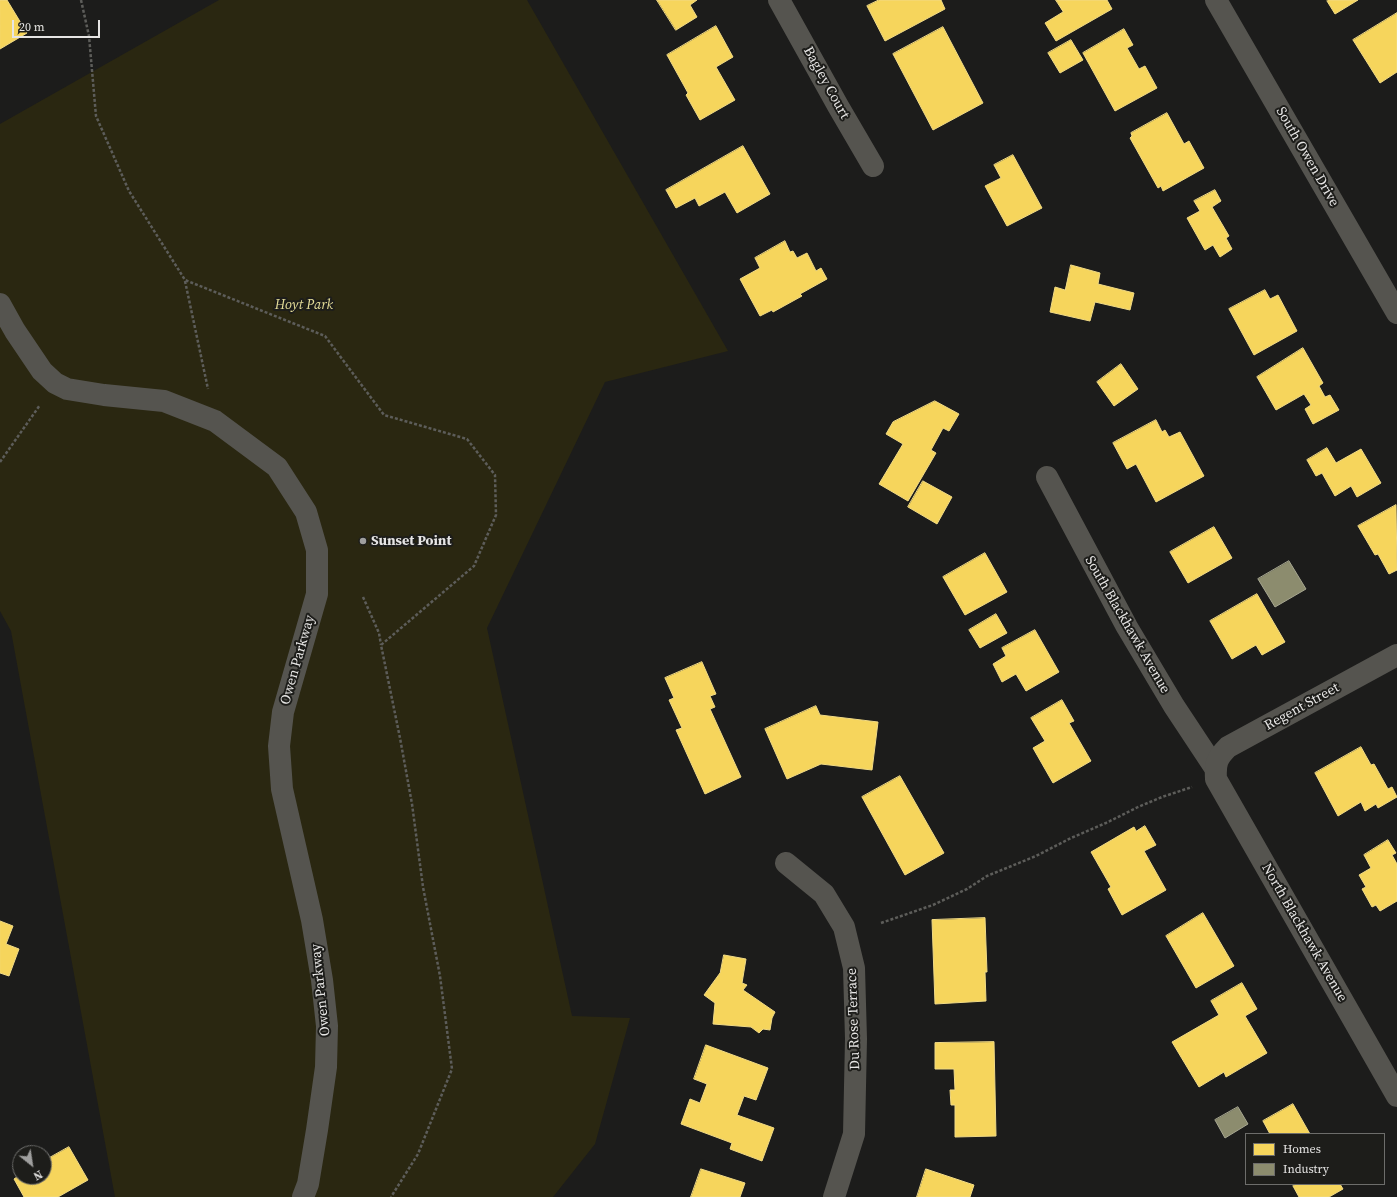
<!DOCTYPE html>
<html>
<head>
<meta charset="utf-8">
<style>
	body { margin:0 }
	#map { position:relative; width:1397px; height:1197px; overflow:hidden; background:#1c1c1b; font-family:"Source Serif 4",serif }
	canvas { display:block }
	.legend { position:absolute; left:1245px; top:1133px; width:140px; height:52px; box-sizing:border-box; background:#1d1d1a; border:1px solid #6d6d6b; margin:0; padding:5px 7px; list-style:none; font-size:12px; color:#e6e5e4 }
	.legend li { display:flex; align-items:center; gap:8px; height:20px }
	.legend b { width:20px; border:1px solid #6d6d6b }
	.north { position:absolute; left:12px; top:1145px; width:40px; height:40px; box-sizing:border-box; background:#1d1d1a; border:1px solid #6d6d6b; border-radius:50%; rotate:150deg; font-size:11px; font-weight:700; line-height:16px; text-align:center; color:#e6e5e4 }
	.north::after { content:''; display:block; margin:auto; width:14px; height:18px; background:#9f9f9e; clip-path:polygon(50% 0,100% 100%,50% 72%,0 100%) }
	.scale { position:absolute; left:12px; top:20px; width:88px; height:18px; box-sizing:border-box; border:2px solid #e6e5e4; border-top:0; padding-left:5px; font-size:12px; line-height:14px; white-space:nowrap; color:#e6e5e4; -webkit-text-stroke:3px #1d1d1a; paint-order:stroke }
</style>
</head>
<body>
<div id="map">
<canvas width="1397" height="1197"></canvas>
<ul class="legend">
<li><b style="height:11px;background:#f6d55c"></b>Homes</li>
<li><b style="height:11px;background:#8c8c6e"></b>Industry</li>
</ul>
<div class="north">N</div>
<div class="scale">20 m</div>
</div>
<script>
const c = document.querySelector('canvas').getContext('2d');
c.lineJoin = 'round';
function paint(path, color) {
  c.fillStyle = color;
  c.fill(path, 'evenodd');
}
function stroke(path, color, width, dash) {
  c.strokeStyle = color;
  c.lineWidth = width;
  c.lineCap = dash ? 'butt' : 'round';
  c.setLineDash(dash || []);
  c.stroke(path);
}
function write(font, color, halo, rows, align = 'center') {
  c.font = font + ' "Source Serif 4",serif';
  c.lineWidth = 4;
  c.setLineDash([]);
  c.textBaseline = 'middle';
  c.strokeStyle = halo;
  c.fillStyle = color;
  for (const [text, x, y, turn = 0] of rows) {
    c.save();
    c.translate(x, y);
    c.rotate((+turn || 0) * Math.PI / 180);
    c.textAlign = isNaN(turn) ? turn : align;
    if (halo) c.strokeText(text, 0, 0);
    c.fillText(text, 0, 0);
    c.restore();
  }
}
paint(new Path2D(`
	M 219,0 L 527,0 L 728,351 L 605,382 L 487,628 L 572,1016 L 630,1018 L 595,1144 L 553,1197 L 115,1197 L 11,631 L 0,611 L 0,124 Z`), '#2a2711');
const homes = new Path2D(`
	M 0,0 L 7,0 L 27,33 L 0,49 Z
	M 657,0 L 697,0 L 690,5 L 697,17 L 676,30 Z
	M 879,0 L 941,0 L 945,9 L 885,41 L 867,6 Z
	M 1056,0 L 1107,0 L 1112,9 L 1056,41 L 1045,23 L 1063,12 Z
	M 1328,0 L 1358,0 L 1335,14 L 1327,1 Z
	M 1397,13 L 1397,72 L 1380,83 L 1353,40 Z
	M 716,26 L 733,57 L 716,67 L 735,100 L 700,120 L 686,95 L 688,93 L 667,55 Z
	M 943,27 L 983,103 L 933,130 L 893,54 Z
	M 1124,29 L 1133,45 L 1127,48 L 1139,69 L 1145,66 L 1157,88 L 1115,111 L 1083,53 Z
	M 1071,40 L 1083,60 L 1060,73 L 1048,53 Z
	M 1167,113 L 1184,144 L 1189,141 L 1204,168 L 1163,191 L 1161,186 L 1158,188 L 1130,138 L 1132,136 L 1131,133 Z
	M 743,146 L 770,194 L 737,213 L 725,192 L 699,206 L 695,198 L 676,208 L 666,190 Z
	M 1013,155 L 1042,208 L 1007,226 L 985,186 L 1001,178 L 994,165 Z
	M 1215,190 L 1221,201 L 1212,207 L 1229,236 L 1226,238 L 1232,249 L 1220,257 L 1213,245 L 1205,250 L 1187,218 L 1200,211 L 1194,201 Z
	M 785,241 L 790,252 L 793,251 L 797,258 L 807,253 L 816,271 L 821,268 L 827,279 L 800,294 L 802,296 L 773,312 L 772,310 L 760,316 L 740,279 L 760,268 L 755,258 Z
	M 1071,265 L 1100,273 L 1098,284 L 1134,293 L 1130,310 L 1095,302 L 1090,321 L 1050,312 L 1055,287 L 1065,290 Z
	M 1265,290 L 1270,299 L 1278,295 L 1297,331 L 1254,355 L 1229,309 Z
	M 1303,348 L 1323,383 L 1319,386 L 1325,397 L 1330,395 L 1339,410 L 1313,424 L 1305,409 L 1311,405 L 1304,394 L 1276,410 L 1257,377 Z
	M 1121,364 L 1138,389 L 1114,406 L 1097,382 Z
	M 935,401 L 959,414 L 949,431 L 943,428 L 931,450 L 936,453 L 908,501 L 879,484 L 903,444 L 886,434 L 893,422 Z
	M 1156,420 L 1162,432 L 1165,430 L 1169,437 L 1180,432 L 1204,476 L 1156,502 L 1136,464 L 1127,469 L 1113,443 Z
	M 1327,448 L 1336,463 L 1361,449 L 1381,483 L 1357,497 L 1351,486 L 1335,496 L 1322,473 L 1316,476 L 1307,460 Z
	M 923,481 L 952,497 L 937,524 L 908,507 Z
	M 1396,505 L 1397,570 L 1389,574 L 1378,554 L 1375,555 L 1358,526 Z
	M 1214,527 L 1232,558 L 1188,583 L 1170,552 Z
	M 985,553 L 1007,592 L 965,615 L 943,577 Z
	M 1257,594 L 1285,642 L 1262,655 L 1256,645 L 1232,659 L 1210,621 Z
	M 996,614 L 1007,633 L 980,648 L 969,630 Z
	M 1035,630 L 1059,672 L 1026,691 L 1016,674 L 1002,682 L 993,664 L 1006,656 L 1002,648 Z
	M 702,662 L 716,694 L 710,696 L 715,707 L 710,709 L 741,777 L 705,794 L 676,730 L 682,728 L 669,700 L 674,698 L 665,678 Z
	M 1062,700 L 1074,721 L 1069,723 L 1091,761 L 1053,783 L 1033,748 L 1045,741 L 1031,718 Z
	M 816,706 L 820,715 L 878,722 L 872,770 L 821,764 L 787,779 L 765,729 Z
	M 1361,747 L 1371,765 L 1374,764 L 1388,789 L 1392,787 L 1397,797 L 1378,808 L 1376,804 L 1365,811 L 1361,802 L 1338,816 L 1315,773 Z
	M 900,776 L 944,853 L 905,875 L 862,797 Z
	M 1145,826 L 1156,845 L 1144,851 L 1166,890 L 1122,915 L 1108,889 L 1111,887 L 1091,852 L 1134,827 L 1136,831 Z
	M 1388,840 L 1396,853 L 1392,855 L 1397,864 L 1397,901 L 1380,911 L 1376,905 L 1372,907 L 1362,889 L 1366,887 L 1359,875 L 1371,868 L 1364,855 Z
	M 1203,913 L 1234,966 L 1196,988 L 1166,936 Z
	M 985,918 L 987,972 L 985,972 L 986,1001 L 935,1004 L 932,920 Z
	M 0,921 L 13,926 L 6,944 L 19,949 L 9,976 L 0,973 Z
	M 724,955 L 746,959 L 742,983 L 747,985 L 743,990 L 775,1012 L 772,1018 L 770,1030 L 763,1029 L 759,1033 L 751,1027 L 713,1024 L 715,1003 L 704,995 L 720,973 Z
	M 1242,983 L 1257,1009 L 1245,1016 L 1267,1053 L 1226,1077 L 1224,1072 L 1199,1087 L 1172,1042 L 1219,1015 L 1211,1001 Z
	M 994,1042 L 996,1136 L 955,1137 L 955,1105 L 951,1105 L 950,1090 L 955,1090 L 954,1069 L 935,1069 L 935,1043 Z
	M 706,1045 L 768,1068 L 756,1100 L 744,1096 L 737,1115 L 774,1128 L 762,1161 L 730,1149 L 732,1143 L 681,1124 L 690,1099 L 700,1103 L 707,1084 L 694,1079 Z
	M 1293,1104 L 1310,1134 L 1270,1134 L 1263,1121 Z
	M 69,1147 L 88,1180 L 58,1197 L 24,1197 L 14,1179 L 20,1175 L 20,1177 L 44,1177 L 44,1161 Z
	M 701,1169 L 745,1183 L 740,1197 L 691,1197 Z
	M 926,1169 L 974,1185 L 970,1197 L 917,1197 Z
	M 1296,1184 L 1340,1184 L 1343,1189 L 1329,1197 L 1299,1197 L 1293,1186 Z`);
paint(homes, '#f6d55c');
stroke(homes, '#f1da85', 1);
const industry = new Path2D(`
	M 1289,561 L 1306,589 L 1275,607 L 1258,579 Z
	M 1238,1107 L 1248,1124 L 1225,1138 L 1215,1120 Z`);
paint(industry, '#8c8c6e');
stroke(industry, '#a7a791', 1);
stroke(new Path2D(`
	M 81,0 L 89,36 L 96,116 L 129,191 L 185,280 L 325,336 L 384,415 L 467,439 L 495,475 L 496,515 L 474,566 L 381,645 L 400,738 L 412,804 L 423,887 L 440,976 L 452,1069 L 418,1154 L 391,1197
	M 185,281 L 208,389
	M 0,462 L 40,405
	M 363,597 L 379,633 L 381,645
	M 881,923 L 933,905 L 967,889 L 987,876 L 1036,856 L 1071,838 L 1106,823 L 1138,807 L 1162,797 L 1192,787`), '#5d5d5a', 2.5, [3, 2]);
stroke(new Path2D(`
	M 779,0 L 838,106 L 873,166
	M 1216,0 L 1397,313
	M 0,304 L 15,331 L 42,371 L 55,383 L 67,389 L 104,395 L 164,401 L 215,421 L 277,467 L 306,512 L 317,550 L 317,594 L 283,712 L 279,746 L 282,789 L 312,920 L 322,980 L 327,1026 L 326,1067 L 317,1130 L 308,1184 L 303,1197
	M 1047,477 L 1127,627 L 1174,706 L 1215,768
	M 786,863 L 824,894 L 844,927 L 854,968 L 856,1039 L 854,1134 L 834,1197`), '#55544f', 22);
stroke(new Path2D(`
	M 1397,655 L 1228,747 C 1217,758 1215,763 1216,779 L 1397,1096`), '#55544f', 22);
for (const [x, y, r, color] of [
	[363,541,4,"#9f9f9e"]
]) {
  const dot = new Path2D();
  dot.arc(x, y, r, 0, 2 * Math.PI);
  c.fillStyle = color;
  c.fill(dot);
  stroke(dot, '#1d1d1a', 1.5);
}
write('14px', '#e6e5e4', '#1d1d1a', [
	["Bagley Court",826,83,61],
	["South Owen Drive",1307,157,60],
	["South Blackhawk Avenue",1127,625,60],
	["Owen Parkway",298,660,-74],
	["Regent Street",1302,707,-29],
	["North Blackhawk Avenue",1304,933,60],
	["Owen Parkway",321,990,-96],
	["Du Rose Terrace",854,1019,-92]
]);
write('italic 14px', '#e5dd98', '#1d1d1a', [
	["Hoyt Park",304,305]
]);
write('bold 14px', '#e6e5e4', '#1d1d1a', [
	["Sunset Point",371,541]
], 'left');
</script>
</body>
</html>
